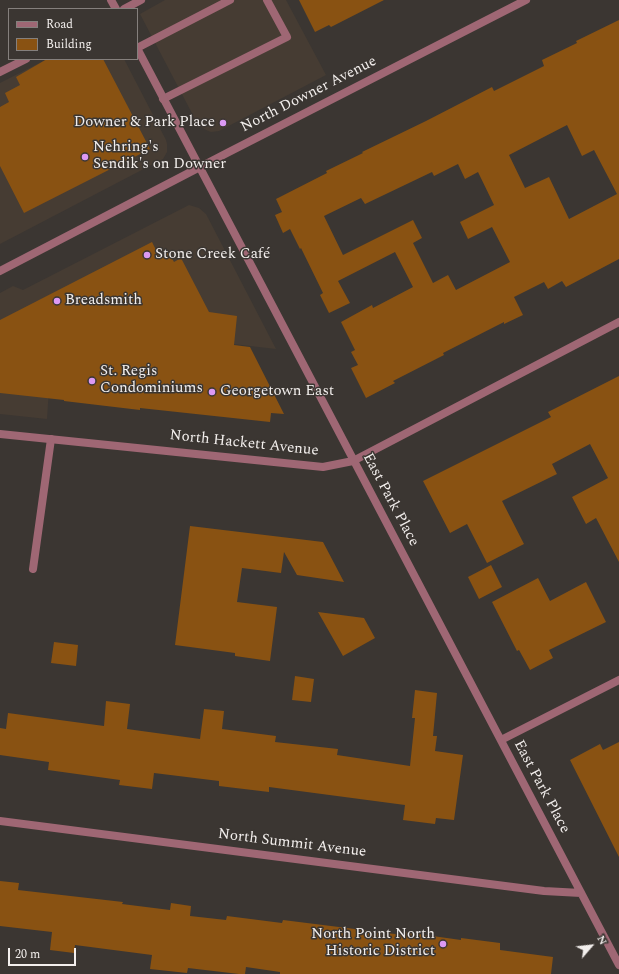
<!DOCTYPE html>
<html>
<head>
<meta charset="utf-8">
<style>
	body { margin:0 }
	#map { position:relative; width:619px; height:974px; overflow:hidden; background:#3b3632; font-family:Spectral,serif }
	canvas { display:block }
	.legend { position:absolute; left:8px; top:8px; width:130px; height:52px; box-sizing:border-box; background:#3b3632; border:1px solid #85807d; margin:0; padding:5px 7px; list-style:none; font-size:12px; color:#f3efed }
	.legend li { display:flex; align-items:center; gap:8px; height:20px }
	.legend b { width:20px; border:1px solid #85807d }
	.north { position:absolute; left:571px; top:926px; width:40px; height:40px; -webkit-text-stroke:3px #3b3632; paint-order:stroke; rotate:62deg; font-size:11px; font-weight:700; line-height:16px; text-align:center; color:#f3efed }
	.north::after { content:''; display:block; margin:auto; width:14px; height:18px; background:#f3efed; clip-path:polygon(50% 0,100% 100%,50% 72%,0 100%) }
	.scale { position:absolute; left:8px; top:948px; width:68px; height:18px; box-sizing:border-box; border:2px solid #f3efed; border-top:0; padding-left:5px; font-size:12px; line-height:14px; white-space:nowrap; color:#f3efed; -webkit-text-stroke:3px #3b3632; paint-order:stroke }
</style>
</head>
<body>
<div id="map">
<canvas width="619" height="974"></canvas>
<ul class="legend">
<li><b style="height:5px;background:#9f6774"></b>Road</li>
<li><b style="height:11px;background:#895212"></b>Building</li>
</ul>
<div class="north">N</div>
<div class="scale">20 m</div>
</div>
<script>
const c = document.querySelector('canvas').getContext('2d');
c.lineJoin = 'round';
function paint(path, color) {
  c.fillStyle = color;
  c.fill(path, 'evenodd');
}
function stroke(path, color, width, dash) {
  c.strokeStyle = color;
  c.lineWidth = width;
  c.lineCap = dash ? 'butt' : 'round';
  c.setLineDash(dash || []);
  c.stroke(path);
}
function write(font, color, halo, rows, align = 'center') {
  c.font = font + ' Spectral,serif';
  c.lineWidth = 3;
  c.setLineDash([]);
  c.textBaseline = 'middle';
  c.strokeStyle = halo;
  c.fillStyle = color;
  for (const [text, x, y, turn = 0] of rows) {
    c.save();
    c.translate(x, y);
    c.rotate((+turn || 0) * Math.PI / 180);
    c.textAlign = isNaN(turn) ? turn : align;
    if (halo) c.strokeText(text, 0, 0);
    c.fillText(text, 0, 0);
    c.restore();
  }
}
paint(new Path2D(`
	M 165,0 L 286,0 L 326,75 L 219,131 L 211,132 L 206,130 L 200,126 L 196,121 L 140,14 Z
	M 47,59 L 124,59 L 166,140 L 167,144 L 167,152 L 163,159 L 159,161 L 0,244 L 0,83 Z
	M 189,205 L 199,208 L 206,214 L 276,349 L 155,335 L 50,373 L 47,419 L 0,414 L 0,293 L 13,286 L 23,290 Z`), '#463c33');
paint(new Path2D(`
	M 299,0 L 384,0 L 331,27 L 329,25 L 315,32 Z
	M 619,20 L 619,259 L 566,287 L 562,281 L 548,289 L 544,282 L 514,297 L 523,315 L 504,324 L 504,322 L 443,353 L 444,355 L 393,381 L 395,383 L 366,398 L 351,368 L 358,365 L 351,352 L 355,350 L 341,322 L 372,305 L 373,308 L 413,287 L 395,252 L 338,281 L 350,303 L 329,313 L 320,295 L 323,293 L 301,248 L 300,249 L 290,229 L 283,233 L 275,215 L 282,212 L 276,199 L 327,173 L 326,171 L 363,153 L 362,152 L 426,121 L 492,87 L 494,91 L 544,66 L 542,60 L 577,43 L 576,41 ZM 567,125 L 582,156 L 594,150 L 617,194 L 569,219 L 549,177 L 525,188 L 509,155 ZM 458,164 L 465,179 L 478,172 L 494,205 L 460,222 L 468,239 L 492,227 L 510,262 L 456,290 L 448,275 L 433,283 L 413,243 L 422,238 L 413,220 L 343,255 L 324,216 L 361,198 L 365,204 L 432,172 L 434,176 Z
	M 47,59 L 103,59 L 150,149 L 24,213 L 0,166 L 0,107 L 9,102 L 5,93 L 20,85 L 16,77 Z
	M 152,242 L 159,256 L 168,251 L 174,262 L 181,258 L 209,312 L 237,316 L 234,345 L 250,347 L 284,414 L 271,413 L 270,422 L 140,408 L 140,410 L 64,401 L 64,400 L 0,393 L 0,320 Z
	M 619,376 L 619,562 L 596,518 L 586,524 L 572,497 L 608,478 L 590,444 L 552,464 L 557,474 L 502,501 L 524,544 L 487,563 L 467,524 L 450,533 L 423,481 L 551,417 L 548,412 Z
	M 190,526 L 323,542 L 344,582 L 297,575 L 284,552 L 281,573 L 242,568 L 237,602 L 277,607 L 270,661 L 235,656 L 235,653 L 175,645 Z
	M 491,565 L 502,587 L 479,599 L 468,577 Z
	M 538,578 L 550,601 L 586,582 L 606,622 L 549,650 L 553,658 L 530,670 L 519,650 L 517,651 L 492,602 Z
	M 318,612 L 364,618 L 375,638 L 343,656 Z
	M 54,642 L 78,645 L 76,666 L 51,663 Z
	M 295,676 L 314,679 L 311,702 L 292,700 Z
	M 415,690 L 437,693 L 433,736 L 437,736 L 435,751 L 463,755 L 454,820 L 436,818 L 435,824 L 403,820 L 405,805 L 269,787 L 269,792 L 219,786 L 219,781 L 154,773 L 152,789 L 119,785 L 120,780 L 48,770 L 49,762 L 0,755 L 0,728 L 6,729 L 8,713 L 104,726 L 106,701 L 130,704 L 127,729 L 200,739 L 204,709 L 224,711 L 222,729 L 276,736 L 275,742 L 338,749 L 337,755 L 410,766 L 415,718 L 412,718 Z
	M 619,742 L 619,857 L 570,760 L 600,744 L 603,750 Z
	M 0,881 L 19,883 L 18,890 L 123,902 L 122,904 L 170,910 L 171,903 L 191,906 L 190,916 L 226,920 L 227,916 L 282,923 L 283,920 L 403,935 L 404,932 L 461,940 L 461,938 L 500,943 L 500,950 L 553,957 L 551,974 L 280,974 L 280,972 L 246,967 L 245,974 L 239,974 L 188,968 L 187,973 L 150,969 L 152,955 L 75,945 L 74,953 L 50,950 L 52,932 L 0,926 Z`), '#895212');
stroke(new Path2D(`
	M 124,9 L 141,0
	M 137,48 L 230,0
	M 0,72 L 26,59
	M 163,99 L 287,37 L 267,0
	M 33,569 L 51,439`), '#9f6774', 8);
stroke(new Path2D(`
	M 111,0 L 116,9
	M 137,48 L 619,965
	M 0,434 L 323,467 L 353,461 L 619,322
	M 501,740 L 619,680
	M 0,821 L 544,891 L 581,893`), '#9f6774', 8);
stroke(new Path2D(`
	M 0,271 L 227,153 L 526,0`), '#9f6774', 8);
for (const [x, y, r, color] of [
	[223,123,4,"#dc99f4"],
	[85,157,4,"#dc99f4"],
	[147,255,4,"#dc99f4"],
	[57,301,4,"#dc99f4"],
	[92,381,4,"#dc99f4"],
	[212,392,4,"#dc99f4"],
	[443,944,4,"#dc99f4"]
]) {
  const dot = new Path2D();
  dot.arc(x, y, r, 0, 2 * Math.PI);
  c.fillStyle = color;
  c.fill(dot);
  stroke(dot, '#3b3632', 1.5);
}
write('15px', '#f3efed', '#3b3632', [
	["North Downer Avenue",309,95,-27],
	["North Hackett Avenue",244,444,6],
	["East Park Place",390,500,62],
	["East Park Place",541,787,62],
	["North Summit Avenue",292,844,7]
]);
write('15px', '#f3efed', '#3b3632', [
	["Downer & Park Place",215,123,"right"],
	["Nehring's",93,148],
	["Sendik's on Downer",93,165],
	["Stone Creek Café",155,255],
	["Breadsmith",65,301],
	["St. Regis",100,372],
	["Condominiums",100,389],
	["Georgetown East",220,392],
	["North Point North",435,935,"right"],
	["Historic District",435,952,"right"]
], 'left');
</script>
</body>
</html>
